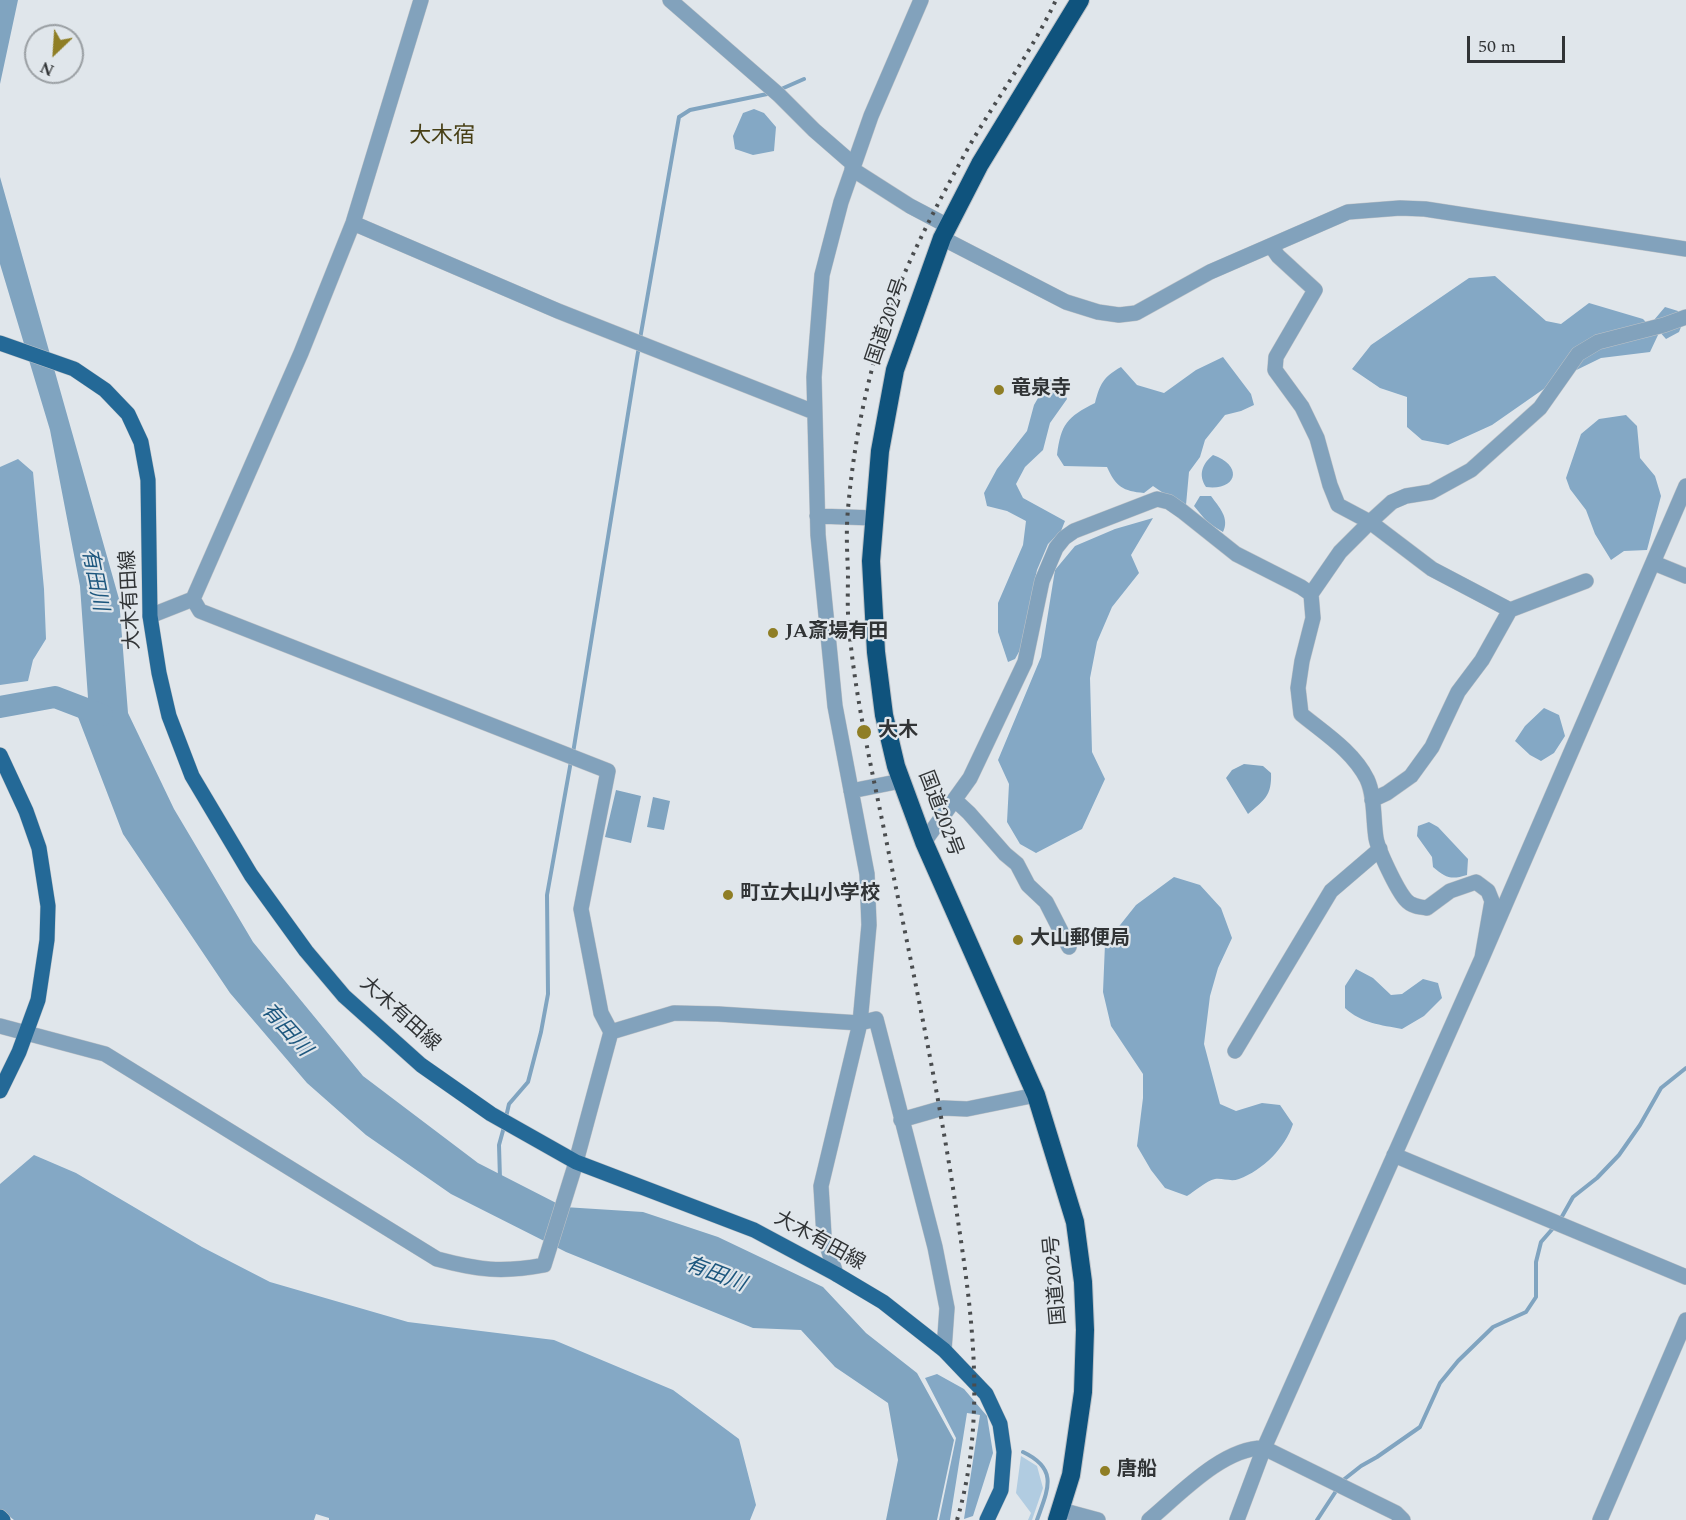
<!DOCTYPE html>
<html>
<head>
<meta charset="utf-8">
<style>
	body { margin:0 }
	#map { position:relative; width:1686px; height:1520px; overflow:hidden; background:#e0e6eb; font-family:Spectral,serif }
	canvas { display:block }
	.north { position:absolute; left:24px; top:24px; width:60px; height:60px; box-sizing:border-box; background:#e0e6eb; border:2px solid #9a9fa3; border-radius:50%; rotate:205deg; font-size:16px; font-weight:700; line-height:24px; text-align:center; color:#313436 }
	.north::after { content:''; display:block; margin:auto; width:21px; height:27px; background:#8f7e25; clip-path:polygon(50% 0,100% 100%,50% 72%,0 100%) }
	.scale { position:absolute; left:1467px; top:36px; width:98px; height:27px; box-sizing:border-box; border:3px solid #313436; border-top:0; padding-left:8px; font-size:18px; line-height:21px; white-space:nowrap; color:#313436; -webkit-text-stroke:4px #e0e6eb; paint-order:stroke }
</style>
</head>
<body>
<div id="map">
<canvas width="1686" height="1520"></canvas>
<div class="north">N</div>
<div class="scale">50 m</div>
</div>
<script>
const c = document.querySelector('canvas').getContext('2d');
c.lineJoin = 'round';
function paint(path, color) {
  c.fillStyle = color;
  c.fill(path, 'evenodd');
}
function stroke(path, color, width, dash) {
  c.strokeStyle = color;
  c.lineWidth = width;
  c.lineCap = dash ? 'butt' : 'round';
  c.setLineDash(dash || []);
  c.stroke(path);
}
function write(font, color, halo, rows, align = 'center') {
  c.font = font + ' Spectral,"Noto Sans JP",serif';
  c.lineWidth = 4.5;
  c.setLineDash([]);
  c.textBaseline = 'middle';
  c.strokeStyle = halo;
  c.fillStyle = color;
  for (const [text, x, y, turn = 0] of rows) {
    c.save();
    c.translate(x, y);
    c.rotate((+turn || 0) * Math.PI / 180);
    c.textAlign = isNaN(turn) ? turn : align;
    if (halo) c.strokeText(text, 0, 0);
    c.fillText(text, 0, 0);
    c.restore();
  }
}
paint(new Path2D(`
	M 1021,1456 L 1037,1466 L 1043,1488 L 1032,1520 L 1028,1520 L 1031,1513 L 1016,1493 Z`), '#b1cce1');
paint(new Path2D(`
	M 754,109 L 764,113 L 776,127 L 774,151 L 753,155 L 735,149 L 733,136 L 743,113 Z
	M 1495,276 L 1546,321 L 1561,324 L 1589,303 L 1643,319 L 1658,335 L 1650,352 L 1601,358 L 1558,379 L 1492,425 L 1448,445 L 1422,440 L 1407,427 L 1407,397 L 1380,388 L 1352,369 L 1371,345 L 1469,278 Z
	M 1665,307 L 1678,311 L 1683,322 L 1679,332 L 1666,339 L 1658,330 L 1654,320 Z
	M 1223,357 L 1251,394 L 1254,405 L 1241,411 L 1225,415 L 1205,440 L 1200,457 L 1189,472 L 1186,505 L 1172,499 L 1153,486 L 1144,493 C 1123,491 1116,487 1107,467 L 1064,466 L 1057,455 C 1061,424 1067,417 1095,403 C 1100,384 1103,377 1121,367 L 1137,385 L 1164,393 L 1196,370 Z
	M 1049,379 L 1061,384 L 1067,399 L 1050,423 L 1043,450 L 1025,467 L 1016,484 L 1023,498 L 1065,521 L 1061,531 L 1048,544 L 1037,570 L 1020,650 L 1015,659 L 1008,662 L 998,632 L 998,603 L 1023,545 L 1026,521 L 1007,511 L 987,506 L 984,493 L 997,469 L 1027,431 L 1034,405 Z
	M 1626,415 L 1637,426 L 1640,458 L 1655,476 L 1661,496 L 1647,550 L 1624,551 L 1611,560 L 1595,534 L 1586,510 L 1570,489 L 1566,478 L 1581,434 L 1599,419 Z
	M 1213,455 C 1244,466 1237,491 1206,487 C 1198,475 1202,464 1213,455 Z
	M 18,459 L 33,472 L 44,589 L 46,639 L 33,660 L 28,681 L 0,685 L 0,467 Z
	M 1200,496 L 1211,496 C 1219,507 1230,518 1223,532 L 1208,523 L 1194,506 Z
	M 1153,518 L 1131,555 L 1139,573 L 1112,607 L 1097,642 L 1090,678 L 1092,752 L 1105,779 L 1082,829 L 1036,853 L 1020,844 L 1007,822 L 1009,784 L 998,760 L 1041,657 L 1055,570 L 1075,546 L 1115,529 Z
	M 1544,708 L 1559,715 L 1565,736 L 1554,753 L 1541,761 L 1530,755 L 1515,741 L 1525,726 Z
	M 1429,822 L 1438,827 L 1468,859 L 1467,875 C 1451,880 1446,878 1433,867 L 1432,857 L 1417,836 L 1418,826 Z
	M 1174,877 L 1200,885 L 1221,908 L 1232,938 L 1218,968 L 1210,996 L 1204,1044 L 1220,1104 L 1236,1111 L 1262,1103 L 1280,1105 L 1293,1124 C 1285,1148 1263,1170 1239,1179 C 1231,1182 1223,1178 1215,1179 C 1206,1181 1195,1191 1187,1196 L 1165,1188 L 1151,1170 L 1137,1146 L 1143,1098 L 1143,1074 L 1111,1026 L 1103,992 L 1105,944 L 1136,905 Z
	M 1356,969 L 1373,978 L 1391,995 L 1402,994 L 1423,979 L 1438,983 L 1442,998 L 1424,1016 L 1402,1029 C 1381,1025 1361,1023 1345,1008 L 1345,986 Z
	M 34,1155 L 76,1173 L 202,1247 L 270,1282 L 408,1322 L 554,1340 L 673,1390 L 739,1439 L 756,1505 L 750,1520 L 329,1520 L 329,1518 L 316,1514 L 314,1520 L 14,1520 L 0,1509 L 0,1184 Z
	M 937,1374 L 964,1389 L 987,1416 L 993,1453 L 973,1516 L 964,1519 L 980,1415 L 967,1413 L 950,1520 L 939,1520 L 956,1438 L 925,1378 Z`), '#84a8c5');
paint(new Path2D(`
	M 0,0 L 18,0 L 0,84 Z
	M 0,177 L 119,599 L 128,713 L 174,809 L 253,942 L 363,1076 L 478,1163 L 564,1207 L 643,1212 L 718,1237 L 823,1287 L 866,1333 L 917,1373 L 954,1440 L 937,1520 L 886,1520 L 898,1460 L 888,1403 L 835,1367 L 801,1330 L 753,1328 L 566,1252 L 451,1194 L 366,1135 L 307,1083 L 230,993 L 123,834 L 73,704 L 88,698 L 80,586 L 50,430 L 0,264 Z
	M 1244,764 L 1263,766 L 1271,773 C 1272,796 1264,800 1248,814 L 1226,778 L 1232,770 Z
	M 616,790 L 641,796 L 631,843 L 605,837 Z
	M 653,797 L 670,801 L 664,830 L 647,827 Z`), '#80a4c0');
stroke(new Path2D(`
	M 779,90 L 804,79
	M 640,339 L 679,117 L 690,110 L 772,93
	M 573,753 L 639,346
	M 506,1117 L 509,1104 L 528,1082 L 541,1032 L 548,994 L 547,895 L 571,761
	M 500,1179 L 499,1145 L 504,1127
	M 1560,1220 L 1573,1197 L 1597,1178 L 1619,1155 L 1640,1125 L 1661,1088 L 1686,1068
	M 1023,1452 C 1059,1469 1048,1489 1037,1520
	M 1342,1481 L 1361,1466 L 1377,1457 L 1420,1427 L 1440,1383 L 1458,1361 L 1493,1327 L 1526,1312 L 1536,1297 L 1536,1262 L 1541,1242 L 1555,1226
	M 1317,1520 L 1338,1488`), '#80a4c0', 4);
stroke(new Path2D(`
	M 0,707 L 55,697 L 102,715`), '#80a4c0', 22);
const minor = new Path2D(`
	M 670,0 L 779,95 L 814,130 L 853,164
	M 852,169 L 910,206 L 948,226
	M 353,223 L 558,311 L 814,412
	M 942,238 L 1066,302 L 1098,312 L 1119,315 L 1136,313 L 1210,272 L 1348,212 L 1400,208 L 1425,209 L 1686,249
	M 1271,246 L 1278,256 L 1315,290 L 1276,357 L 1275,370 L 1302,407 L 1317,438 L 1330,485 L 1338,505 L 1370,522 L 1432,569 L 1510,610
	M 817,516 L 874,518
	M 1654,563 L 1686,576
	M 1311,594 L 1340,552 L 1370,522 L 1392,502 L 1406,496 L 1431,492 L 1471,470 L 1540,408 L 1578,354 L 1598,342 L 1664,325 L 1686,317
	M 150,616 L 193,599 L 301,353 L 353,223 L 421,0
	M 851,791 L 901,781
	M 955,800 L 969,813 L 1005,854 L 1017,864 L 1028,885 L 1046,902 L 1069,947
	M 1372,800 L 1387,793 L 1411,776 L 1432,747 L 1458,692 L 1482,660 L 1510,610 L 1586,581
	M 924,842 L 970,778 L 1025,662 L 1042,581 L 1056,548 L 1064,538 L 1074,531 L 1157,499 L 1169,502 L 1182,511 L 1236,554 L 1301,587 L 1311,594 L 1313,618 L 1302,661 L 1298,688 L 1301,714 C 1324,733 1353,751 1367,779 C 1375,796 1373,819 1376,838 C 1378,850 1397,890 1406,900 C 1411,906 1419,907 1427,908 L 1450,891 L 1476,882 L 1488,891 L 1492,901 L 1482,958
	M 0,1026 L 105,1054 L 437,1259 C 478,1270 502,1273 544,1265 L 574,1169 L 611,1032 L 601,1013 L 581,909 L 608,771 L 200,611 L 193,599
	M 611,1032 L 674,1013 L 718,1014 L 860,1023 L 876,1019 L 935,1247 L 947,1308 L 944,1350
	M 1235,1051 L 1331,891 L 1380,849
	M 901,1120 L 943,1108 L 967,1109 L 1036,1095
	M 1394,1155 L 1686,1277
	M 836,1274 L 824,1236 L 821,1186 L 860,1023 L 869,925 L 867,874 L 835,706 L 831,665 L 818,535 L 814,377 L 822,275 L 841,202 L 871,116 L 921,0
	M 1061,1510 L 1098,1520
	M 1149,1520 C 1178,1496 1223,1447 1264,1448 L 1396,1513 L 1403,1520
	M 1237,1520 L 1264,1448 L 1482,958 L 1686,486
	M 1600,1520 L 1686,1320`);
const major = new Path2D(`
	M 0,343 L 74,369 L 105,390 L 128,414 L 141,442 L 148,480 L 150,616 L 159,673 L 169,716 L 192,776 L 251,875 L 306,951 L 344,996 L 421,1065 L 491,1114 L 576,1162 L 754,1230 L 836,1274 L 883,1302 L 944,1350 L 986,1394 L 1000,1424 L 1004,1452 L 1001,1490 L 987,1520
	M 0,755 L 26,811 L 39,848 L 48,906 L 47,940 L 38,1000 L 19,1052 L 0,1091
	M 0,1517 L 3,1520`);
const highway = new Path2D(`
	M 1057,1520 L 1071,1475 L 1083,1392 L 1085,1330 L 1083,1282 L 1075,1222 L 1036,1095 L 924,842 L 896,766 L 884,715 L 876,652 L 871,561 L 880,451 L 895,370 L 942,238 L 980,164 L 1080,0`);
stroke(minor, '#bdc2c7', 16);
stroke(major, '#bdc2c7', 16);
stroke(highway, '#bdc2c7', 20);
stroke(minor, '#82a2bc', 15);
stroke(major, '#246997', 15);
stroke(highway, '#0f537d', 18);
stroke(new Path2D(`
	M 957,1520 C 986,1422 973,1319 958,1221 C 940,1098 914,976 889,854 C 874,779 856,704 849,628 C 847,609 848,590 848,572 C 847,551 846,530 848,509 C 854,440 868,372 891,307 C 911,253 939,201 967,150 C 996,99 1031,53 1056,0`), '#4a4d4f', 4, [3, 6]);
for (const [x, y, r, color] of [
	[999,390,6,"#8f7e25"],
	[773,633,6,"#8f7e25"],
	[864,732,8,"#8f7e25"],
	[728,895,6,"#8f7e25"],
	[1018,940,6,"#8f7e25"],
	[1105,1471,6,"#8f7e25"]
]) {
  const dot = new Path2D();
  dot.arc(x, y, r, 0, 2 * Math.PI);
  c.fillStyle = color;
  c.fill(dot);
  stroke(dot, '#e0e6eb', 2);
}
write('20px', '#313436', '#e0e6eb', [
	["国道202号",889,322,-71],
	["大木有田線",132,600,-93],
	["国道202号",939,814,69],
	["大木有田線",399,1015,42],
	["大木有田線",819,1242,29],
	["国道202号",1057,1280,-95]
]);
write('bold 20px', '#313436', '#e0e6eb', [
	["竜泉寺",1011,390],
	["JA斎場有田",785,633],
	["大木",878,732],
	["町立大山小学校",740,895],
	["大山郵便局",1030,940],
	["唐船",1117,1471]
], 'left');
write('italic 21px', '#1d577e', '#e0e6eb', [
	["有田川",93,580,79],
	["有田川",285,1031,48],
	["有田川",715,1276,21]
]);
write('22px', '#473f15', '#e0e6eb', [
	["大木宿",442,138]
]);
</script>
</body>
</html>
